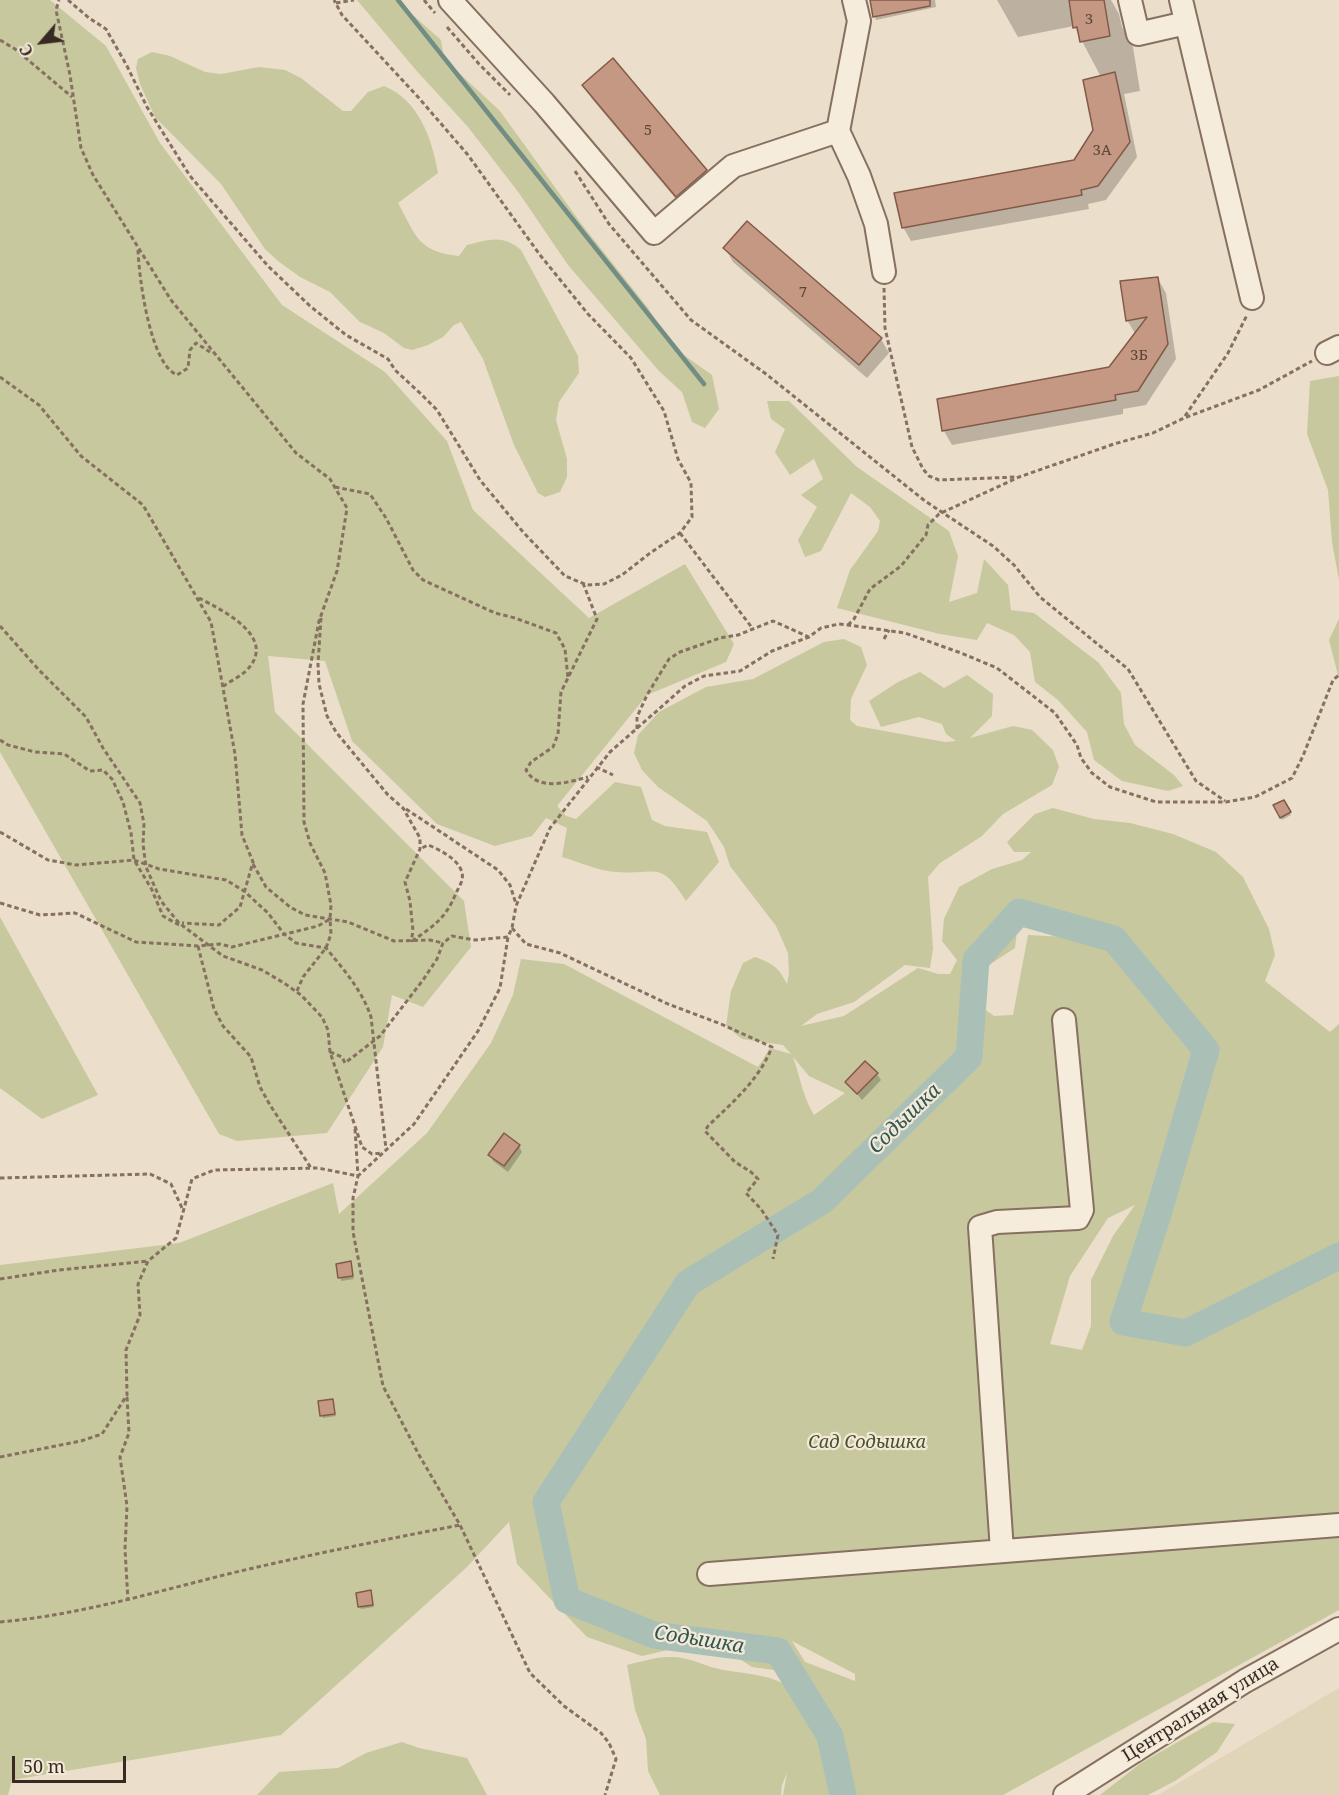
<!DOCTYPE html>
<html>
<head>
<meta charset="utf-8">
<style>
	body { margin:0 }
	#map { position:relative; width:1339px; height:1795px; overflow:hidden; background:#ebdeca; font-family:"Noto Serif",serif }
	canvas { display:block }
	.north { position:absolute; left:12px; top:12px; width:60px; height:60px; -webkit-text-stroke:4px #f3e9d8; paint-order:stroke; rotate:242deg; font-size:16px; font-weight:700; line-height:24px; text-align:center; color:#382a22 }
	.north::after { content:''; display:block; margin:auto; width:21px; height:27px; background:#382a22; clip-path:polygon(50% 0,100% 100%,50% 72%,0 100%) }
	.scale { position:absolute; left:12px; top:1756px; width:114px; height:27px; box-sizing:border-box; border:3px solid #382a22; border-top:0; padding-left:8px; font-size:18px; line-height:21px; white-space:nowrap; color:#382a22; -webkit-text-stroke:4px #f3e9d8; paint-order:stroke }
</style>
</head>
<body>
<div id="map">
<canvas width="1339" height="1795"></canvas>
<div class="north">С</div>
<div class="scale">50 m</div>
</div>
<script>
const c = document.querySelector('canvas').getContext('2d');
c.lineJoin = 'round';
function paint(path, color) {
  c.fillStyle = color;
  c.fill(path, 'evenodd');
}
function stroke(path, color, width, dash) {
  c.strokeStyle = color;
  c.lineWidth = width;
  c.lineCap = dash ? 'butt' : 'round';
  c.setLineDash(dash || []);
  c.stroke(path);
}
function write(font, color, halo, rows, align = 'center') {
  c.font = font + ' "Noto Serif",serif';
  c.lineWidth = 4.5;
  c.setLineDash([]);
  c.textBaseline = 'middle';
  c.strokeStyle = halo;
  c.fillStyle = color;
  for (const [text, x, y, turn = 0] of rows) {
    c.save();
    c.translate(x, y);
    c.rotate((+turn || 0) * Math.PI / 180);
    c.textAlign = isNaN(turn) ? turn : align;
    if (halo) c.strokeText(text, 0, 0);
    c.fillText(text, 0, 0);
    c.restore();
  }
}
paint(new Path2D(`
	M 1339,1688 L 1339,1795 L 1158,1795 Z`), '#e0d5b8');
paint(new Path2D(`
	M 0,0 L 50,0 L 106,46 L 160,143 L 282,305 L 385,372 L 447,441 L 473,510 L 589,618 L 685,564 L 734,644 L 726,662 L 647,695 L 557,806 L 566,816 L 576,819 L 615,782 L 641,787 L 652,820 L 665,826 L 707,832 L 719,862 L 686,901 C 660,859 657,875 616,872 C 599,871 579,862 562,857 L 567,828 L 546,818 L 532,836 L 495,846 L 437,824 L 352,741 L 325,661 L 268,656 L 275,712 L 464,901 L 471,947 L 423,1007 L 392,995 L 383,1047 L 327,1133 L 237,1141 L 219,1134 L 0,752 Z
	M 357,0 L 396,0 L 441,40 L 444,59 L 500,111 L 580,222 L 648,308 L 674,348 L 712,375 L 719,409 L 705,428 L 692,422 L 682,392 L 659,371 L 568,265 L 519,193 L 468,127 L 415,69 Z
	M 152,52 L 170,56 L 205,72 L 221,74 L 259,67 L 285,70 L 301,78 L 343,111 L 351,111 L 368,92 L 384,86 C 419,100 432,139 438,173 L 398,203 C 417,237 417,251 459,256 L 467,245 C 489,240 502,234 521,250 L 578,356 L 579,373 L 559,402 L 556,420 L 567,459 L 567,477 L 560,492 L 545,497 L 538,493 L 514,445 L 483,359 L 461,322 L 454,325 L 443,337 L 428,345 L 412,350 L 404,348 L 384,333 L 360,322 L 330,292 L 300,277 L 278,261 L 265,249 L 221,184 L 155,117 L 140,84 L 136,68 L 138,59 Z
	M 1339,376 L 1339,580 L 1332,542 L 1328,490 L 1307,434 L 1310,381 Z
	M 767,401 L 789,401 L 857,467 L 949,531 L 958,556 L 949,602 L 977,593 L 984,559 L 1008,585 L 1011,610 L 1034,613 L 1099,663 L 1121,693 L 1124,724 L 1135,745 L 1174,775 L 1183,786 L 1168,791 L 1122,781 L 1094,760 L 1087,732 L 1058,700 L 1035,682 L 1030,652 L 1014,635 L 987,623 L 977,640 L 940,634 L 837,608 L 850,570 L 878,531 L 880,521 L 870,507 L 851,493 L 821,551 L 805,557 L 798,540 L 817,507 L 801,495 L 823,479 L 814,459 L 790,475 L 775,452 L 785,429 L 771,419 Z
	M 1339,619 L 1339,679 L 1329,640 Z
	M 844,639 L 861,647 L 867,665 L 851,699 L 850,720 L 857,726 L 945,742 L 956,741 L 946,734 L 942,724 L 919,717 L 881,727 L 869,701 L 898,682 L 920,672 L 944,688 L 967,675 L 993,694 L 992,716 L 970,738 L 1013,726 L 1032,730 L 1053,750 L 1059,767 L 1052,785 L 1003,814 L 982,836 L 940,863 L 928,877 L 933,948 L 930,968 L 905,965 L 854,1002 L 817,1014 L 801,1026 L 844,1016 L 918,968 L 938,974 L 950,974 L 957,960 L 942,941 L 944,919 L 959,887 L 992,869 L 1022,860 L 1031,852 L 1014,852 L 1007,842 L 1035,814 L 1053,808 L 1094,819 L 1130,823 L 1173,834 L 1216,852 L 1243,877 L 1269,929 L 1275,955 L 1265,981 L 1330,1032 L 1339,1024 L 1339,1610 L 1003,1795 L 783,1795 L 787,1773 L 782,1785 L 781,1795 L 660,1795 L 648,1771 L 646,1739 L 635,1710 L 627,1665 C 640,1662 655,1657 669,1657 C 687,1656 701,1665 719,1669 C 746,1675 783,1673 800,1698 L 803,1674 L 752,1667 L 729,1652 L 676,1648 L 642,1656 L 587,1637 L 517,1564 L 509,1522 L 466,1568 L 281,1735 L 12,1780 L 8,1795 L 0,1795 L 0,1265 L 179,1243 L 333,1183 L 339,1214 L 427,1133 L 491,1043 L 513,995 L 521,959 L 564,964 L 758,1067 L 770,1048 L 791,1054 L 783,1045 L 742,1039 L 726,1026 L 731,991 L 743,963 L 755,957 C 774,964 778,967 787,984 L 789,973 L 788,953 L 776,926 L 730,866 L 724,847 L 707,821 L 658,787 L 642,770 L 634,753 L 638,735 L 659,712 L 706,687 L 753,679 L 824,642 ZM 1019,913 L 1059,924 L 1066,937 L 1028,935 L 1013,1015 L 994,1016 L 980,1006 L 986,967 L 1015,948 ZM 793,1057 L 809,1076 L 845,1093 L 814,1115 C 803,1097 800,1077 793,1057 ZM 1135,1205 L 1113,1236 L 1091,1280 L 1091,1326 L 1082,1350 L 1050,1344 L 1070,1276 L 1108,1218 ZM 792,1641 L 855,1674 L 855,1681 L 805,1662 Z
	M 0,917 L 98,1095 L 42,1119 L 0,1088 Z
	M 1213,1722 L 1235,1724 L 1217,1752 L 1175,1781 L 1148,1795 L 1100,1795 L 1141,1763 Z
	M 402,1742 L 419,1748 L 467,1758 L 487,1795 L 257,1795 L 279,1772 L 338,1768 L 366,1753 Z`), '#c7c89e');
paint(new Path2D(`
	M 871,0 L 935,0 L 936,7 L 876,20 Z
	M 997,0 L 1111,0 L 1119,14 L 1122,27 L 1133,47 L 1140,91 L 1124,94 L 1137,157 L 1106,200 L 1088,204 L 1089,209 L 911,241 L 903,227 L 1075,162 L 1095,131 L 1101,77 L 1074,26 L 1018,37 Z
	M 613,60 L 706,171 L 714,185 L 685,210 L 592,99 L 584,85 Z
	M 725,248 L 881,339 L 889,353 L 867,378 L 733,262 Z
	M 1158,279 L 1166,293 L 1176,359 L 1146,405 L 1123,409 L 1123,414 L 952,445 L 944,431 L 938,400 L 1110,369 L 1136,335 L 1127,320 Z
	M 1284,802 L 1291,815 L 1282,820 L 1275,806 Z
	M 877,1074 L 881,1080 L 862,1100 L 847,1082 Z
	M 519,1146 L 522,1152 L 508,1172 L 493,1161 L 490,1155 Z
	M 350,1263 L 354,1279 L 341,1281 L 338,1265 Z
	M 332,1401 L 336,1416 L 323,1418 L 322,1415 Z
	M 370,1592 L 374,1607 L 361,1609 L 360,1607 Z`), '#0003');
stroke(new Path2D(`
	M 398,0 L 704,384`), '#718d84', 4.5);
stroke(new Path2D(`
	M 843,1795 L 830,1736 L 778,1651 L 654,1635 L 567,1600 L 546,1502 L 688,1283 L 822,1201 L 969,1057 L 976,960 L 1019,912 L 1114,939 L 1206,1050 L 1158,1214 L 1123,1322 L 1186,1333 L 1339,1256`), '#aac0b7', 27);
const building = new Path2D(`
	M 870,0 L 930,0 L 930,6 L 873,17 Z
	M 1069,0 L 1104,0 L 1110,36 L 1080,42 L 1077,27 L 1073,28 Z
	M 613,58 L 707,170 L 676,197 L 582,85 Z
	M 1115,72 L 1130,142 L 1098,186 L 1081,190 L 1082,195 L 902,228 L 894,193 L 1074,160 L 1093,130 L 1083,80 Z
	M 747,221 L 882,338 L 859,365 L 723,248 Z
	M 1158,277 L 1168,344 L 1138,391 L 1115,395 L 1116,400 L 942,431 L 937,399 L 1109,367 L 1147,317 L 1126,321 L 1120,281 Z
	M 1284,800 L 1291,812 L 1280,818 L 1273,805 Z
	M 865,1061 L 878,1073 L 857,1094 L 845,1082 Z
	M 504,1133 L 520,1145 L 504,1166 L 488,1155 Z
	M 351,1261 L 353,1276 L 338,1278 L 336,1264 Z
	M 333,1399 L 335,1414 L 320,1416 L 318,1401 Z
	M 371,1590 L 373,1605 L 358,1607 L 356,1593 Z`);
paint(building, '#c59883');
stroke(building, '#835a48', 1.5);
const minor = new Path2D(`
	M 450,0 L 544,103 L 654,233 L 733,166 L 838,131
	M 854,0 L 859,21 L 838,131 L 859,176 L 876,224 L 884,272
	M 1130,0 L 1138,34 L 1186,23
	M 1181,0 L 1252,298
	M 1327,353 L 1339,347
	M 1002,1551 L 980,1227 L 997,1222 L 1078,1218 L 1082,1210 L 1064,1020
	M 709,1574 L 1339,1525
	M 1065,1795 L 1245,1681 L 1339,1629`);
stroke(minor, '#867060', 26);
stroke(new Path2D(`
	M 68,0 L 89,18 L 106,29 L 127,66 L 147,107 L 190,176 L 268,266 L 310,306 L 346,335 L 388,359 L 395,370 L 421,394 L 437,410 L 480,480 L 523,532 L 565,576 L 587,585 L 604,584 L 622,575 L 650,553 L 680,533 L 692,517 L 691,483 L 678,459 L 664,411 L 631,358 L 588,314 L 540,255 L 468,155 L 418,97 L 342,15 L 334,0
	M 424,0 L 435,13
	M 336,3 L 354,0
	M 447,27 L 479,64 L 510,95
	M 0,40 L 15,49 L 72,97
	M 575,171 L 609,224 L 691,320 L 766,374 L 925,501 L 993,546 L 1014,565 L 1040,597 L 1128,669 L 1196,781 L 1225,801
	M 138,250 C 139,278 150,364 177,375 L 188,368 L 190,350 L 196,343 L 210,352
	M 884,288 L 885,328 L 912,447 L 923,469 L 929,476 L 939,480 L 1017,477
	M 0,377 L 39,405 L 81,456 L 143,505 L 211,622 L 235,754 L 242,835 L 253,862 L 240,907 L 219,925 L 182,923
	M 1185,416 L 1228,353 L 1247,315
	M 335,487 L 370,494 L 386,518 L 413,570 L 423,580 L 495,613 L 515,618 L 556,633 L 565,649 L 568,678
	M 680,533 L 753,629
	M 583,583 L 597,619 L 561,692 L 558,734 L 553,747 L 531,762 L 526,770 C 538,792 569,782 588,777
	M 199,598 C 224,611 279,638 246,671 C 239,677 229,682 222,687
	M 321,618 L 318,664 L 319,684 L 327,716 L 336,732 L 388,795 L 403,808 L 420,838 L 420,849 L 405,882 L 410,901 L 413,931 L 411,942
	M 848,625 L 854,619 L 870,589 L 901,566 L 926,535 L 928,525 L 939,514 L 1019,477 L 1114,444 L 1153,433 L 1184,418 L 1259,390 L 1312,361
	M 0,626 L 39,670 L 86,717 L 103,748 L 140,803 L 144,824 L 143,844 L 146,867 L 161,901 L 179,923 L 223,956 L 262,970 L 284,983 L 301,995 L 322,1017 L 328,1030 L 330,1052 L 362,1147 L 372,1154 L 381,1153
	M 884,639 L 889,630
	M 637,729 L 637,717 L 647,695 L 669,659 L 680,652 L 720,638 L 738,635 L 773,621 L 809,637
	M 0,740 L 8,745 L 35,752 L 64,754 L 90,771 L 103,770 L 112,779 L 123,802 L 131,833 L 134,860 L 151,888 L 163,916 L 179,925
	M 596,767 L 613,775
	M 406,809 L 498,870 L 510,885 L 516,904
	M 0,832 L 48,860 L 76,865 L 134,860 L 159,869 L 226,880 L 244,891 L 268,913 L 284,934 L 296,943 L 326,948 C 344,970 362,990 371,1017 L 386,1149
	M 253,864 L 266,887 L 290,907 L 305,915 L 348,922 L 394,941 L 430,940 L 443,943
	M 0,903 L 40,915 L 75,913 L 136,942 L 198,946 L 220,944 L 232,947 L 318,926 L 330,919 L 331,905 L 325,873 L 310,843 L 304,822 L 303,704 L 319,621 L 337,571 L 347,508 L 330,479 L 296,453 L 171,300 L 93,175 L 81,148 L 70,75 L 56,10 L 59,0
	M 512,928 L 526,944 L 560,953 L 668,1004 L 721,1024 L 772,1047 C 759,1080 733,1102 708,1126 L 705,1131 L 735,1162 L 751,1172 L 758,1179 L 746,1193 L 761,1209 L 778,1235 L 773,1259
	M 412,941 C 434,926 446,918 456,893 C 458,889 461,884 462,880 C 466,863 441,850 428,845 L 420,849
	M 198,946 L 214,1009 L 223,1026 L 251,1057 L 260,1087 L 270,1105 L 311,1168
	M 297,991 L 303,977 L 326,948 L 331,934 L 330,919
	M 330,1052 L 342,1057 L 345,1063 L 380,1036 L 423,980 L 437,959 L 443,943 L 452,936 L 475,940 L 508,937 L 512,928 L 516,906 L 550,828 L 610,752 L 685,686 L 704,676 L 740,671 L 772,651 L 809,637 L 821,628 L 839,624 L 848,625 L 905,633 L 961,653 L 997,668 L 1055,713 L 1077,745 L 1081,758 L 1092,773 L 1110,787 L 1156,802 L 1226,802 L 1255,797 L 1292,778 L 1303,756 L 1333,680 L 1339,675
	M 355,1129 L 358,1176 L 353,1198 L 353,1232 L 383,1386 L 419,1455 L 460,1525 L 530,1673 L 564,1706 L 601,1733 L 609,1743 L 616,1759 L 605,1795
	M 0,1178 L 150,1174 L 171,1184 L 182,1208
	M 0,1279 L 59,1270 L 148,1261
	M 127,1397 L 129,1433 L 120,1457 L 127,1506 L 125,1549 L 128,1601
	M 0,1457 L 81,1441 L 102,1434 L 127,1395 L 126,1350 L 140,1315 L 138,1284 L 148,1261 L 176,1238 L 192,1179 L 214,1170 L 318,1168 L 358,1176 L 414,1124 L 478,1031 L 500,988 L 508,937
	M 0,1622 C 79,1615 155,1592 232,1573 C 308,1555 383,1540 460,1525`), '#867060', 3, [4.5, 3]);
stroke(minor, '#f6ecdc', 22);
write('15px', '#5b463a', null, [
	["3",1089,20],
	["5",648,131],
	["3А",1102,151],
	["7",803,293],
	["3Б",1139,356]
]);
write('italic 18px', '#4c522a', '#f3e9d8', [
	["Сад Содышка",867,1443]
]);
write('18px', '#382a22', '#f3e9d8', [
	["Центральная улица",1201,1710,-32]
]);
write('italic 20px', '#325650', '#f3e9d8', [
	["Содышка",905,1119,-44],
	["Содышка",699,1640,9]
]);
</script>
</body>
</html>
